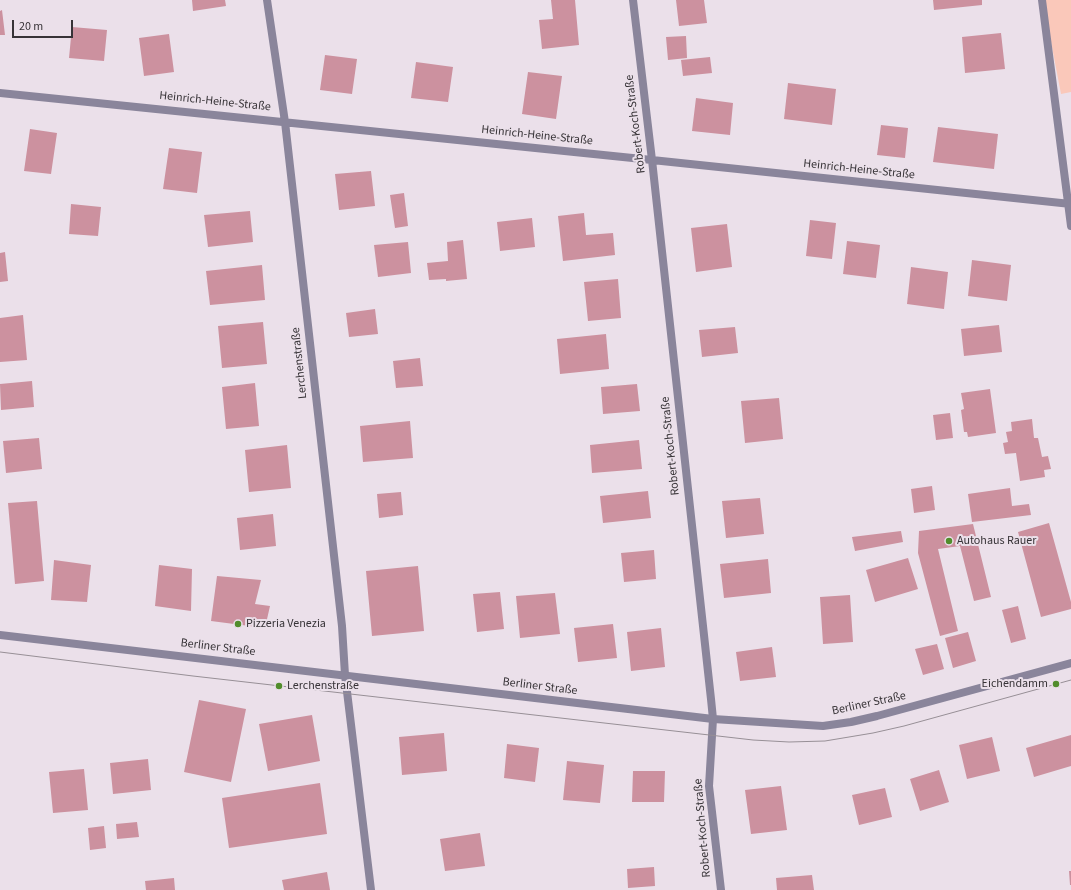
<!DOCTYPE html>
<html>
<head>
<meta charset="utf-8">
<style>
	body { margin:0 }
	#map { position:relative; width:1071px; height:890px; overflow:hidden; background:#ebe0ea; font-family:"Source Sans 3",sans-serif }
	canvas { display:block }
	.scale { position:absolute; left:12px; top:20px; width:61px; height:18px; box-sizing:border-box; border:2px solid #373337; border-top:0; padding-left:5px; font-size:12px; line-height:14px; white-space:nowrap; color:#373337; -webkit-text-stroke:3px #ebe0ea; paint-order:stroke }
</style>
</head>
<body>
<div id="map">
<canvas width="1071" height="890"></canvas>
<div class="scale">20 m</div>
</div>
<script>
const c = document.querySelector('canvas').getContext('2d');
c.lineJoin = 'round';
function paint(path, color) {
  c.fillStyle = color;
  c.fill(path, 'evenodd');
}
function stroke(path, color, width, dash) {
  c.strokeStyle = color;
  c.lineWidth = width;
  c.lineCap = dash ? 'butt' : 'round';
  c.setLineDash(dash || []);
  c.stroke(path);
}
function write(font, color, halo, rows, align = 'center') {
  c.font = font + ' "Source Sans 3",sans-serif';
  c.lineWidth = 4;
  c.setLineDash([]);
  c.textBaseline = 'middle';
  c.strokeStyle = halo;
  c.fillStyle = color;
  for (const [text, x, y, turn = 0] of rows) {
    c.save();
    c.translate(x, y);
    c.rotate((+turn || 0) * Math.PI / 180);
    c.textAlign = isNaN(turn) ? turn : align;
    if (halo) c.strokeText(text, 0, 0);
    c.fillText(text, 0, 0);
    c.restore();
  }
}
paint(new Path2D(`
	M 1043,0 L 1071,0 L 1071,92 L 1061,94 Z`), '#fac8ba');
paint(new Path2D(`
	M 192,0 L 225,0 L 226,6 L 193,11 Z
	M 551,0 L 575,0 L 579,45 L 542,49 L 539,20 L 553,19 Z
	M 676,0 L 704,0 L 707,23 L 679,26 Z
	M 933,0 L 982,0 L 982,5 L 934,10 Z
	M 2,10 L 5,35 L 0,35 L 0,11 Z
	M 72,27 L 107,30 L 104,61 L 69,58 Z
	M 1001,33 L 1005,69 L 965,73 L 962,37 Z
	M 169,34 L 174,72 L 144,76 L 139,38 Z
	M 686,36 L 687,58 L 668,60 L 666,37 Z
	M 325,55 L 357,59 L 352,94 L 320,90 Z
	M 710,57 L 712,73 L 683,76 L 681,60 Z
	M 416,62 L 453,67 L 448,102 L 411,98 Z
	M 528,72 L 562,76 L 556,119 L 522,114 Z
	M 788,83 L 836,89 L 832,125 L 784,119 Z
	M 696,98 L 733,103 L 730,135 L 692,131 Z
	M 881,125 L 908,128 L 905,158 L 877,155 Z
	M 938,127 L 998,134 L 994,169 L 933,162 Z
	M 30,129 L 57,133 L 51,174 L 24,171 Z
	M 169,148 L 202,152 L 197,193 L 163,189 Z
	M 371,171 L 375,206 L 339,210 L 335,174 Z
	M 404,193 L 408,226 L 395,228 L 390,195 Z
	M 71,204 L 101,207 L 98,236 L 69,234 Z
	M 250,211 L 253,242 L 208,247 L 204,215 Z
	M 584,213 L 586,235 L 613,233 L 615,255 L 563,261 L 558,216 Z
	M 532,218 L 535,247 L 500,251 L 497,222 Z
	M 810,220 L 836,223 L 832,259 L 806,256 Z
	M 727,224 L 732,267 L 696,272 L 691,228 Z
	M 463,240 L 467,279 L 446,281 L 446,279 L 429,280 L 427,263 L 448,261 L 447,242 Z
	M 847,241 L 880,245 L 876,278 L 843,274 Z
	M 408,242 L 411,273 L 378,277 L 374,245 Z
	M 5,252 L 8,281 L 0,282 L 0,253 Z
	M 972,260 L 1011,265 L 1007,301 L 968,296 Z
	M 262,265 L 265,300 L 210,305 L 206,271 Z
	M 911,267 L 948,272 L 944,309 L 907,304 Z
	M 618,279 L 621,318 L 588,321 L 584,282 Z
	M 375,309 L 378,334 L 349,337 L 346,313 Z
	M 23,315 L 27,360 L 0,362 L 0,318 Z
	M 263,322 L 267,364 L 222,368 L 218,326 Z
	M 999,325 L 1002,352 L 964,356 L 961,329 Z
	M 735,327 L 738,353 L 702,357 L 699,330 Z
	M 606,334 L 609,369 L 560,374 L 557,339 Z
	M 420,358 L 423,386 L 396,388 L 393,361 Z
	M 32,381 L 34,407 L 1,410 L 0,384 Z
	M 255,383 L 259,426 L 226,429 L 222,387 Z
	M 637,384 L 640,411 L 603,414 L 601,387 Z
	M 990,389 L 996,433 L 968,437 L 967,432 L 964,432 L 961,410 L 964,409 L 961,393 Z
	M 779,398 L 783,439 L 745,443 L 741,401 Z
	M 950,413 L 953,438 L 936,440 L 933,415 Z
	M 1032,419 L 1034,438 L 1038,438 L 1042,457 L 1048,456 L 1051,469 L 1044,470 L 1045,477 L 1020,481 L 1016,453 L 1005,454 L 1003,443 L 1008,442 L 1006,432 L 1012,431 L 1011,422 Z
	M 410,421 L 413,458 L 363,462 L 360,426 Z
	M 39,438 L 42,469 L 6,473 L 3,441 Z
	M 639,440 L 642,469 L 592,473 L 590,445 Z
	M 287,445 L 291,488 L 249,492 L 245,450 Z
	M 932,486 L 935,510 L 914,513 L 911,489 Z
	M 1010,488 L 1012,506 L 1029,504 L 1031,515 L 972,522 L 968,494 Z
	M 648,491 L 651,518 L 603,523 L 600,496 Z
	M 401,492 L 403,515 L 379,518 L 377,494 Z
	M 760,498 L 764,534 L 726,538 L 722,501 Z
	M 37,501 L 44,581 L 15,584 L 8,503 Z
	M 273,514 L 276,546 L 240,550 L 237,518 Z
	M 1049,523 L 1071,602 L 1071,609 L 1041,617 L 1018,532 Z
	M 973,524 L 991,597 L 974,601 L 960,546 L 938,549 L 958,631 L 940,636 L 918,553 L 919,531 Z
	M 901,531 L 903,542 L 855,551 L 852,537 Z
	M 654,550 L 656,579 L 624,582 L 621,553 Z
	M 908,558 L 918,589 L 875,602 L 866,570 Z
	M 768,559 L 771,593 L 724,598 L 720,564 Z
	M 54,560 L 91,565 L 87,602 L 51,600 Z
	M 159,565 L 192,569 L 191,611 L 155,606 Z
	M 418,566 L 424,631 L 372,636 L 366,571 Z
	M 217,576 L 261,580 L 255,604 L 270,606 L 265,628 L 211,621 Z
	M 500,592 L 504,629 L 477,632 L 473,594 Z
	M 555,593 L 560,634 L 520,638 L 516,596 Z
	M 850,595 L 853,642 L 823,644 L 820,597 Z
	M 1018,606 L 1026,639 L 1011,643 L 1002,610 Z
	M 613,624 L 617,658 L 578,662 L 574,628 Z
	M 661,628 L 665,667 L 631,671 L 627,632 Z
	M 968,632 L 976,661 L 953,668 L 945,638 Z
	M 937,644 L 944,669 L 923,675 L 915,649 Z
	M 772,647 L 776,677 L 740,681 L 736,652 Z
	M 199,700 L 246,709 L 231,782 L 184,772 Z
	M 312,715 L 320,761 L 268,771 L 259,724 Z
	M 444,733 L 447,771 L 402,775 L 399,737 Z
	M 1071,735 L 1071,766 L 1034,777 L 1026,748 Z
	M 992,737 L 1000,771 L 967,779 L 959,745 Z
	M 507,744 L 539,748 L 535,782 L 504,778 Z
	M 148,759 L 151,790 L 113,794 L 110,763 Z
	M 567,761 L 604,765 L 600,803 L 563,800 Z
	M 84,769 L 88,810 L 53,813 L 49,772 Z
	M 939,770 L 949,802 L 920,811 L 910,779 Z
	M 633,771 L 665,771 L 664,802 L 632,802 Z
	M 320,783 L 327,834 L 229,848 L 222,798 Z
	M 781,786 L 787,830 L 751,834 L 745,790 Z
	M 885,788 L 892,817 L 859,825 L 852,795 Z
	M 137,822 L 139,837 L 117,839 L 116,824 Z
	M 104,826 L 106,848 L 90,850 L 88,828 Z
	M 480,833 L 485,866 L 445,871 L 440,839 Z
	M 654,867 L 655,886 L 628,888 L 627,869 Z
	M 1069,871 L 1071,871 L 1071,885 L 1070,885 Z
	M 327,872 L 330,890 L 284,890 L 282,880 Z
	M 812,875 L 814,890 L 777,890 L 776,878 Z
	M 174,878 L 175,890 L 146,890 L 145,881 Z`), '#cc919f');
stroke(new Path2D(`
	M 267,0 L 285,122 L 342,626 L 345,675 L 371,890
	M 633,0 L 652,160 L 711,699 L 713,719 L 709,786 L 721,890
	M 1042,0 L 1071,226
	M 0,93 L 652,160 L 1071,204`), '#8a859b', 8);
stroke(new Path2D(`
	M 0,635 L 713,719 L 823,726 L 851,722 L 877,716 L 1071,663`), '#8a859b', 8);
stroke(new Path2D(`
	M 0,652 L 193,676 L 753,740 L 789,742 L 825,741 L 873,733 L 904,726 L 1071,680`), '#978f96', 1);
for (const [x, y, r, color] of [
	[949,541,4,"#518d2c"],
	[238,624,4,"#518d2c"],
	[1056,684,4,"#518d2c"],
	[279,686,4,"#518d2c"]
]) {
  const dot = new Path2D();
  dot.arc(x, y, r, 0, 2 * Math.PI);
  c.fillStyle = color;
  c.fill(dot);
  stroke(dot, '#ebe0ea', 1.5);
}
write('12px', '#373337', '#ebe0ea', [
	["Heinrich-Heine-Straße",215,102,6],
	["Robert-Koch-Straße",636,124,-97],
	["Heinrich-Heine-Straße",537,136,6],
	["Heinrich-Heine-Straße",859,170,6],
	["Lerchenstraße",300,363,-96],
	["Robert-Koch-Straße",671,446,-96],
	["Berliner Straße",218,648,7],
	["Berliner Straße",540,687,7],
	["Berliner Straße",869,704,-12],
	["Robert-Koch-Straße",703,828,-95]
]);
write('12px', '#373337', '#ebe0ea', [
	["Autohaus Rauer",957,541],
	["Pizzeria Venezia",246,624],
	["Eichendamm",1048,684,"right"],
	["Lerchenstraße",287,686]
], 'left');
</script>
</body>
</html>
